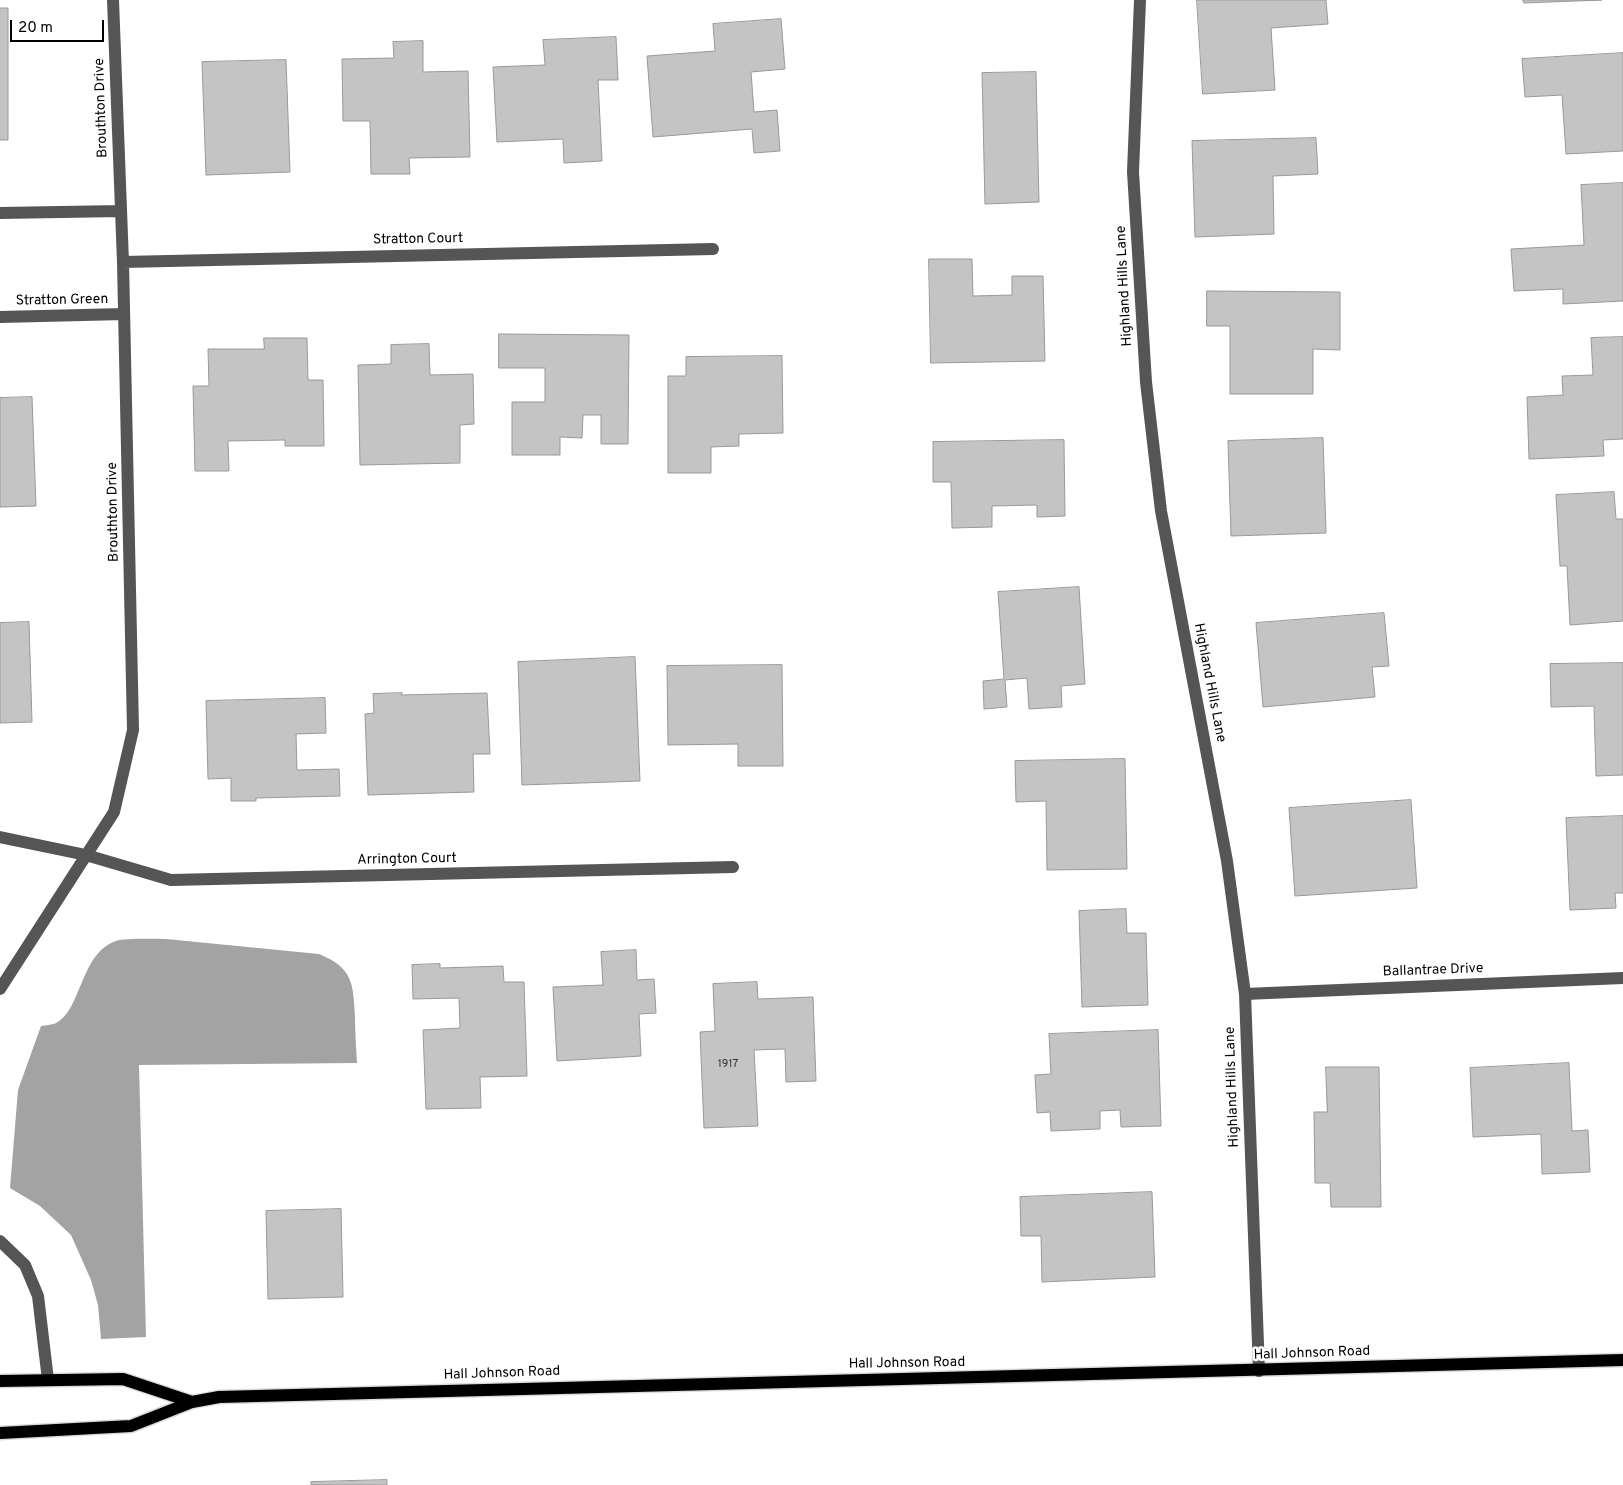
<!DOCTYPE html>
<html>
<head>
<meta charset="utf-8">
<style>
	body { margin:0 }
	#map { position:relative; width:1623px; height:1485px; overflow:hidden; background:#fff; font-family:Overpass,sans-serif }
	canvas { display:block }
	.scale { position:absolute; left:10px; top:20px; width:94px; height:22px; box-sizing:border-box; border:2px solid #000; border-top:0; padding-left:6px; font-size:15px; line-height:18px; white-space:nowrap; color:#000; -webkit-text-stroke:4px #fff; paint-order:stroke }
</style>
</head>
<body>
<div id="map">
<canvas width="1623" height="1485"></canvas>
<div class="scale">20 m</div>
</div>
<script>
const c = document.querySelector('canvas').getContext('2d');
c.lineJoin = 'round';
function paint(path, color) {
  c.fillStyle = color;
  c.fill(path, 'evenodd');
}
function stroke(path, color, width, dash) {
  c.strokeStyle = color;
  c.lineWidth = width;
  c.lineCap = dash ? 'butt' : 'round';
  c.setLineDash(dash || []);
  c.stroke(path);
}
function write(font, color, halo, rows, align = 'center') {
  c.font = font + ' Overpass,sans-serif';
  c.lineWidth = 5;
  c.setLineDash([]);
  c.textBaseline = 'middle';
  c.strokeStyle = halo;
  c.fillStyle = color;
  for (const [text, x, y, turn = 0] of rows) {
    c.save();
    c.translate(x, y);
    c.rotate((+turn || 0) * Math.PI / 180);
    c.textAlign = isNaN(turn) ? turn : align;
    if (halo) c.strokeText(text, 0, 0);
    c.fillText(text, 0, 0);
    c.restore();
  }
}
paint(new Path2D(`
	M 166,939 L 319,954 C 353,968 353,983 355,1016 C 355,1031 356,1047 357,1063 L 139,1065 L 146,1337 L 101,1339 L 98,1305 L 91,1280 L 71,1235 L 40,1206 L 10,1188 L 18,1090 L 41,1026 C 45,1025 52,1025 56,1023 C 82,1010 80,953 116,941 C 124,938 155,939 166,939 Z`), '#a3a3a3');
const building = new Path2D(`
	M 1197,0 L 1326,0 L 1328,24 L 1271,28 L 1275,90 L 1203,94 Z
	M 1523,0 L 1602,0 L 1524,3 Z
	M 0,8 L 8,8 L 8,140 L 0,140 Z
	M 781,19 L 785,69 L 751,72 L 754,112 L 777,110 L 780,151 L 754,153 L 752,129 L 653,137 L 647,56 L 715,51 L 713,24 Z
	M 616,37 L 618,80 L 598,80 L 602,161 L 564,163 L 563,139 L 497,142 L 493,67 L 545,65 L 543,40 Z
	M 423,41 L 423,72 L 468,71 L 470,157 L 409,158 L 410,174 L 371,174 L 370,121 L 343,121 L 342,59 L 394,58 L 393,42 Z
	M 1623,53 L 1623,151 L 1566,154 L 1562,95 L 1525,97 L 1522,59 Z
	M 286,60 L 290,172 L 206,175 L 202,62 Z
	M 1036,72 L 1039,202 L 985,204 L 982,73 Z
	M 1316,138 L 1318,174 L 1273,176 L 1274,234 L 1195,237 L 1192,141 Z
	M 1623,183 L 1623,301 L 1563,304 L 1563,289 L 1514,291 L 1511,249 L 1584,245 L 1581,185 Z
	M 929,259 L 972,259 L 973,296 L 1012,295 L 1012,276 L 1043,276 L 1045,361 L 931,363 Z
	M 1207,291 L 1340,292 L 1340,350 L 1313,349 L 1313,394 L 1230,394 L 1230,326 L 1207,326 Z
	M 499,334 L 629,335 L 628,444 L 601,444 L 601,415 L 583,415 L 582,438 L 560,437 L 560,455 L 512,455 L 512,402 L 545,402 L 545,368 L 499,368 Z
	M 1623,337 L 1623,439 L 1603,440 L 1604,456 L 1529,459 L 1527,397 L 1563,395 L 1562,376 L 1593,375 L 1591,338 Z
	M 264,338 L 307,338 L 308,380 L 323,380 L 324,446 L 285,446 L 285,440 L 228,441 L 229,471 L 195,471 L 193,386 L 209,386 L 208,349 L 264,349 Z
	M 429,344 L 430,375 L 473,374 L 474,424 L 460,425 L 460,463 L 360,465 L 358,365 L 391,364 L 391,345 Z
	M 782,356 L 783,433 L 739,434 L 739,446 L 711,447 L 711,473 L 668,473 L 668,376 L 686,376 L 686,357 Z
	M 32,397 L 36,506 L 0,507 L 0,398 Z
	M 1323,438 L 1326,533 L 1231,536 L 1228,441 Z
	M 1064,440 L 1065,516 L 1037,517 L 1037,505 L 992,506 L 992,527 L 952,528 L 951,482 L 933,482 L 933,442 Z
	M 1614,492 L 1616,519 L 1623,519 L 1623,621 L 1570,625 L 1567,566 L 1560,566 L 1556,495 Z
	M 1079,587 L 1085,684 L 1061,686 L 1062,707 L 1029,709 L 1027,678 L 1005,680 L 1007,707 L 984,709 L 983,681 L 1004,679 L 998,592 Z
	M 1384,613 L 1389,666 L 1372,667 L 1375,697 L 1263,707 L 1256,623 Z
	M 29,622 L 32,722 L 0,723 L 0,623 Z
	M 635,657 L 640,781 L 522,785 L 518,662 Z
	M 1623,663 L 1623,775 L 1596,776 L 1594,706 L 1551,707 L 1550,664 Z
	M 782,665 L 783,766 L 738,766 L 738,744 L 668,745 L 667,666 Z
	M 402,693 L 401,695 L 487,693 L 490,754 L 473,754 L 474,792 L 368,795 L 365,714 L 374,713 L 373,694 Z
	M 325,698 L 326,733 L 296,734 L 297,770 L 339,769 L 340,796 L 256,798 L 256,801 L 231,801 L 231,778 L 208,779 L 206,701 Z
	M 1125,759 L 1127,869 L 1047,870 L 1046,801 L 1016,802 L 1015,761 Z
	M 1411,800 L 1417,888 L 1295,896 L 1289,808 Z
	M 1623,816 L 1623,893 L 1615,893 L 1616,908 L 1570,910 L 1566,818 Z
	M 1126,909 L 1127,933 L 1146,933 L 1148,1005 L 1082,1007 L 1079,911 Z
	M 636,950 L 637,980 L 654,979 L 656,1013 L 639,1014 L 641,1056 L 557,1061 L 553,987 L 603,985 L 601,952 Z
	M 440,964 L 440,968 L 503,966 L 504,982 L 524,982 L 527,1076 L 480,1077 L 481,1108 L 426,1109 L 423,1030 L 460,1028 L 459,998 L 413,999 L 412,965 Z
	M 757,982 L 758,999 L 813,997 L 816,1081 L 786,1082 L 785,1049 L 754,1050 L 758,1126 L 704,1128 L 700,1032 L 715,1031 L 713,984 Z
	M 1158,1030 L 1161,1126 L 1121,1127 L 1120,1110 L 1100,1111 L 1100,1129 L 1051,1131 L 1050,1112 L 1037,1113 L 1035,1075 L 1051,1074 L 1049,1034 Z
	M 1569,1063 L 1572,1131 L 1588,1130 L 1590,1172 L 1542,1174 L 1541,1134 L 1473,1137 L 1470,1068 Z
	M 1326,1067 L 1379,1067 L 1381,1207 L 1331,1207 L 1330,1183 L 1315,1183 L 1314,1112 L 1327,1112 Z
	M 1152,1192 L 1155,1277 L 1042,1282 L 1041,1236 L 1021,1236 L 1020,1197 Z
	M 341,1209 L 343,1297 L 268,1299 L 266,1211 Z
	M 387,1480 L 387,1485 L 311,1485 L 311,1482 Z`);
paint(building, '#c4c4c4');
stroke(building, '#999', 1);
const major = new Path2D(`
	M 0,1381 L 123,1379 L 192,1402
	M 0,1433 L 131,1426 L 192,1402 L 219,1397 C 687,1383 1155,1374 1623,1360`);
stroke(major, '#dbdbdb', 15);
stroke(new Path2D(`
	M 1140,0 L 1133,172 L 1146,382 L 1161,511 L 1227,861 L 1245,994 L 1259,1371
	M 0,213 L 121,211
	M 123,262 L 713,249
	M 0,317 L 124,314
	M 0,837 L 86,855 L 171,880 L 733,867
	M 0,989 L 114,812 L 133,730 L 123,262 L 113,0
	M 1245,994 L 1623,978
	M 0,1241 L 25,1265 L 38,1296 L 48,1380`), '#555', 12);
stroke(major, '#000', 12);
write('11px', '#313131', null, [
	["1917",728,1065]
]);
write('14px', '#000', '#fff', [
	["Brouthton Drive",102,108,-92],
	["Stratton Court",418,240,-1],
	["Highland Hills Lane",1125,286,-93],
	["Stratton Green",62,301,-1],
	["Brouthton Drive",114,512,-91],
	["Highland Hills Lane",1209,683,79],
	["Arrington Court",407,860,-1],
	["Ballantrae Drive",1433,971,-2],
	["Highland Hills Lane",1233,1087,-92],
	["Hall Johnson Road",1312,1354,-2],
	["Hall Johnson Road",907,1364,-1],
	["Hall Johnson Road",502,1374,-2]
]);
</script>
</body>
</html>
